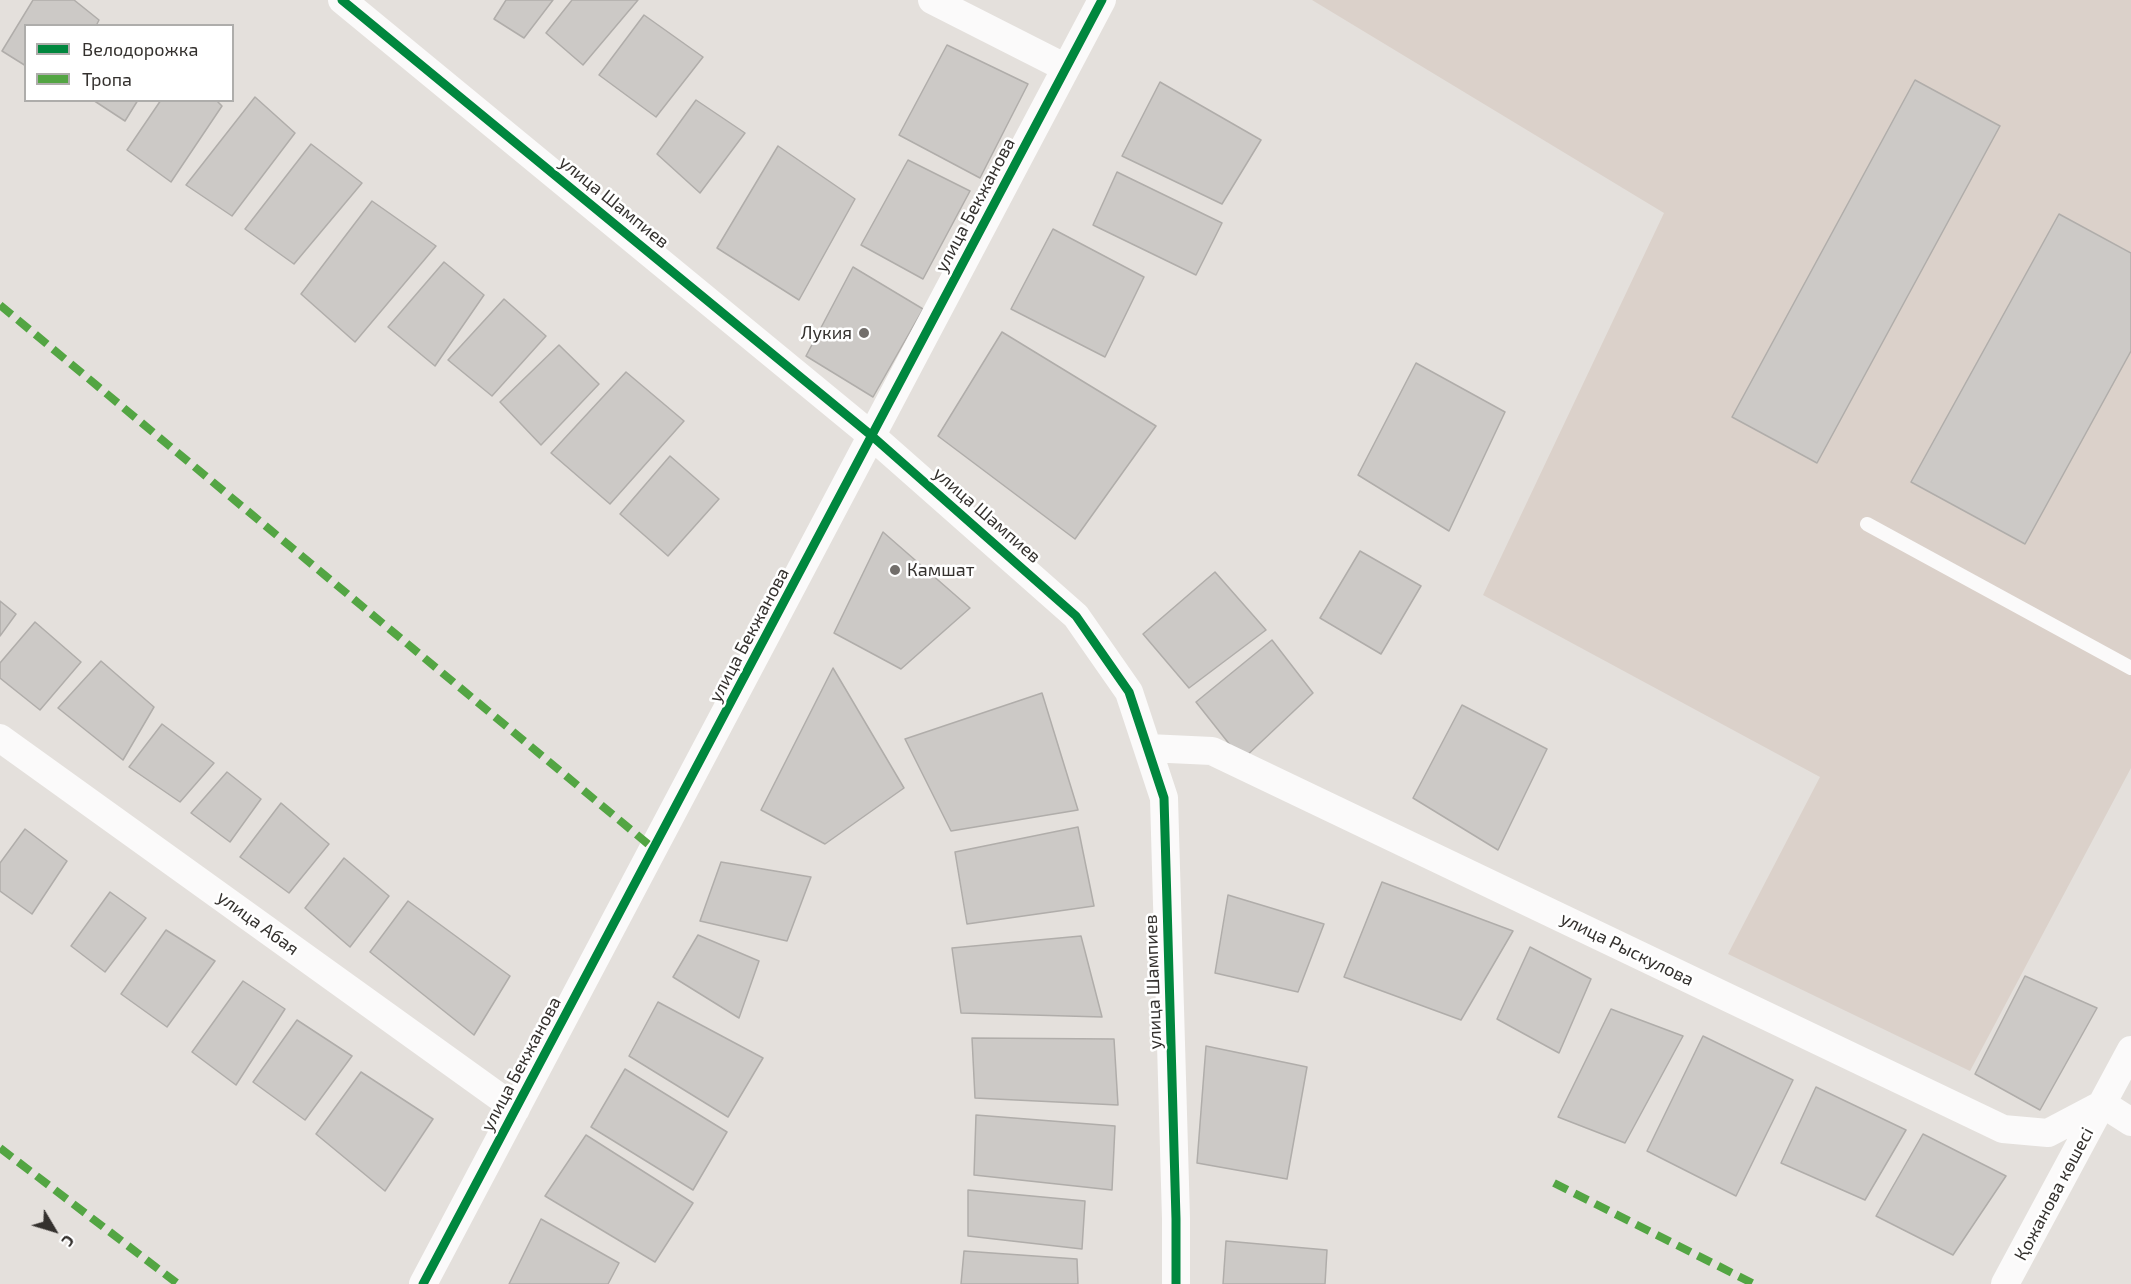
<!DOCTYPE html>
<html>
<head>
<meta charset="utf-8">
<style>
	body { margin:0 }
	#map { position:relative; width:2131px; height:1284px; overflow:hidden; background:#e4e0dc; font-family:"Exo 2",sans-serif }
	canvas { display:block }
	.legend { position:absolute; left:24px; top:24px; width:210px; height:78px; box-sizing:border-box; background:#fff; border:2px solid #aeadab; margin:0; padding:8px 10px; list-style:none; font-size:18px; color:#34312e }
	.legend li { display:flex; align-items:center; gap:12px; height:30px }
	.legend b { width:30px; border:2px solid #aeadab }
	.north { position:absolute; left:24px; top:1200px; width:60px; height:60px; -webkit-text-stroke:4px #fff; paint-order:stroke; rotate:128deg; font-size:16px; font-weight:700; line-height:24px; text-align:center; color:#34312e }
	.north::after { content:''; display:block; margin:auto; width:21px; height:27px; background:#34312e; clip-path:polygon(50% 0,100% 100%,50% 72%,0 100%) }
</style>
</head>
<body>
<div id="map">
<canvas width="2131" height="1284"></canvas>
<ul class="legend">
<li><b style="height:8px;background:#00873e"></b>Велодорожка</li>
<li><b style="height:8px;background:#53a543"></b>Тропа</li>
</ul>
<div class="north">С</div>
</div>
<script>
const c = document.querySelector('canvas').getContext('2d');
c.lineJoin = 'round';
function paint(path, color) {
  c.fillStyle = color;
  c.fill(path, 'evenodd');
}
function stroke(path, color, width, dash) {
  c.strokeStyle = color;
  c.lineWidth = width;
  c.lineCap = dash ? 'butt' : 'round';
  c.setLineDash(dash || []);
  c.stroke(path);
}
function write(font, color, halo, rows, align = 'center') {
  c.font = font + ' "Exo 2",sans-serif';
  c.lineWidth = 5;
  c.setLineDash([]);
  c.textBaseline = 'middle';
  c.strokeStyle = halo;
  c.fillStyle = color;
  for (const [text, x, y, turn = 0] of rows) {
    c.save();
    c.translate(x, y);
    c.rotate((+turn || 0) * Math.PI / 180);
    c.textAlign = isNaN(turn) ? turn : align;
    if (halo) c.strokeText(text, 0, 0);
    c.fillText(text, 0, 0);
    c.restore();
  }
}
paint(new Path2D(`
	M 1312,0 L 2131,0 L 2131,768 L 1970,1071 L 1728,954 L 1820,777 L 1483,595 L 1664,213 Z`), '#dbd1ca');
const building = new Path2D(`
	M 33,0 L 74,0 L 99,20 L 96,26 L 26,26 L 26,66 L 2,51 Z
	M 506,0 L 553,0 L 524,38 L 494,19 Z
	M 572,0 L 638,0 L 583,65 L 546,33 Z
	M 644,15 L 703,57 L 656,117 L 599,75 Z
	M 947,45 L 1028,84 L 980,178 L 899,135 Z
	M 1915,80 L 2000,126 L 1817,463 L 1732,417 Z
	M 1160,82 L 1261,140 L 1222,204 L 1122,156 Z
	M 255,97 L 295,133 L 232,216 L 186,185 Z
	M 93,100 L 138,100 L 125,121 Z
	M 161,100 L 216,100 L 222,106 L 171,182 L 127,150 Z
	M 696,100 L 745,133 L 700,193 L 657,154 Z
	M 311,144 L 362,183 L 294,264 L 245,229 Z
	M 778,146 L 855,199 L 799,300 L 717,248 Z
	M 908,160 L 970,191 L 923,279 L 861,245 Z
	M 1117,172 L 1222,223 L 1196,275 L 1093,225 Z
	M 372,201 L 436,246 L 355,342 L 301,294 Z
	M 2059,214 L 2131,253 L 2131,351 L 2025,544 L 1911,482 Z
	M 1053,229 L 1144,277 L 1105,357 L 1011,309 Z
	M 444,262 L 484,295 L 435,366 L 388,327 Z
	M 853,267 L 923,309 L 873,397 L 806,356 Z
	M 504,299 L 546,336 L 492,396 L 448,360 Z
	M 1002,332 L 1156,426 L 1075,539 L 938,436 Z
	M 559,345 L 599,384 L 541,445 L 500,402 Z
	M 1416,363 L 1505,412 L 1449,531 L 1358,475 Z
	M 626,372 L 684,421 L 610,504 L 551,453 Z
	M 670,456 L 719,499 L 668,556 L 620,514 Z
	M 883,532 L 970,608 L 901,669 L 834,633 Z
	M 1360,551 L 1421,586 L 1381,654 L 1320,618 Z
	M 1215,572 L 1266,630 L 1189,688 L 1143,634 Z
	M 0,601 L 16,614 L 0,636 Z
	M 35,622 L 81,662 L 40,710 L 0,678 L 0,663 Z
	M 1272,640 L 1313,693 L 1242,760 L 1196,702 Z
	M 101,661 L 154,707 L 123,760 L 58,708 Z
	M 833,668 L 904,788 L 825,844 L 761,810 Z
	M 1042,693 L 1078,810 L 951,831 L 905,739 Z
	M 1462,705 L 1547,749 L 1498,850 L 1413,798 Z
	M 162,724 L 214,763 L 180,802 L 129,767 Z
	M 227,772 L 261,799 L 230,842 L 191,813 Z
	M 281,803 L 329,844 L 289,893 L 240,857 Z
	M 1078,827 L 1094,906 L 967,924 L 955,852 Z
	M 25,829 L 67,861 L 32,914 L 0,891 L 0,863 Z
	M 344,858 L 389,896 L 350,947 L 305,908 Z
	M 721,862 L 811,877 L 787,941 L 700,921 Z
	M 1382,882 L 1513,931 L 1461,1020 L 1344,977 Z
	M 110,892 L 146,918 L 105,972 L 71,946 Z
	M 1228,895 L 1324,924 L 1298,992 L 1215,973 Z
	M 408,901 L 510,976 L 474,1035 L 370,952 Z
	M 166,930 L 215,961 L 167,1027 L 121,994 Z
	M 698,935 L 759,961 L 739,1018 L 673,977 Z
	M 1081,936 L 1102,1017 L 961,1013 L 952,948 Z
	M 1530,947 L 1591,979 L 1559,1053 L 1497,1019 Z
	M 2025,976 L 2097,1008 L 2040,1110 L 1975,1074 Z
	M 243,981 L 285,1009 L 236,1085 L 192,1052 Z
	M 658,1002 L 763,1058 L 728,1117 L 629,1056 Z
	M 1611,1009 L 1683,1036 L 1625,1143 L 1558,1117 Z
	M 297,1020 L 352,1056 L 305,1120 L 253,1082 Z
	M 1703,1036 L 1793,1080 L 1736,1196 L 1647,1151 Z
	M 972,1038 L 1114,1039 L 1118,1105 L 975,1098 Z
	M 1206,1046 L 1307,1067 L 1287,1179 L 1197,1163 Z
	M 625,1069 L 727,1132 L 693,1190 L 591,1127 Z
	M 361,1072 L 433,1119 L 385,1191 L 316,1134 Z
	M 1816,1087 L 1906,1130 L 1865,1200 L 1781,1163 Z
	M 976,1115 L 1115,1126 L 1112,1190 L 974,1175 Z
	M 1923,1134 L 2006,1176 L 1953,1255 L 1876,1216 Z
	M 586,1135 L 693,1203 L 655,1262 L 545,1196 Z
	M 968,1190 L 1085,1201 L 1082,1249 L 968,1236 Z
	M 541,1219 L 619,1263 L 608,1284 L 509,1284 Z
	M 1226,1241 L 1327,1250 L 1325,1284 L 1223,1284 Z
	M 964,1251 L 1077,1259 L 1078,1284 L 961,1284 Z`);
paint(building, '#ccc9c6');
stroke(building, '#b0adaa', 1.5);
stroke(new Path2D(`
	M 1867,524 L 2131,668`), '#fbfafa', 14);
stroke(new Path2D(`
	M 342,0 L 872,436 L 1076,616 L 1129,692 L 1164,798 L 1176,1219 L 1176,1284
	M 932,0 L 1066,68
	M 0,738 L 516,1109
	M 1148,748 L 1212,751 L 2003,1129 L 2048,1133 L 2103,1104 L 2131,1122
	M 423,1284 L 1102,0
	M 2005,1284 L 2131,1050`), '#fbfafa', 28);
stroke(new Path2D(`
	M 0,305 L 654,849
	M 0,1148 L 178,1284
	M 1554,1183 L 1754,1284`), '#53a543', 8, [15, 8]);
stroke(new Path2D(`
	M 342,0 L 872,436 L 1076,616 L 1129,692 L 1164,798 L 1176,1219 L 1176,1284
	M 423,1284 L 1102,0`), '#00873e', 9);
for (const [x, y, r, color] of [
	[864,333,6,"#726e6b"],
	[895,570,6,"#726e6b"]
]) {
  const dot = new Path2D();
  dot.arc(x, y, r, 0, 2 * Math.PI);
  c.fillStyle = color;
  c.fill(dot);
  stroke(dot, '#fff', 2);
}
write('18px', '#34312e', '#fff', [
	["улица Шампиев",614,202,39],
	["улица Бекжанова",975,205,-62],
	["улица Шампиев",987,515,41],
	["улица Бекжанова",749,635,-62],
	["улица Абая",258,923,36],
	["улица Рыскулова",1627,949,26],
	["улица Шампиев",1153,982,-92],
	["улица Бекжанова",521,1064,-62],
	["Қожанова көшесі",2054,1194,-62]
]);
write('18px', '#34312e', '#fff', [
	["Лукия",852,333],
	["Камшат",907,570,"left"]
], 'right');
</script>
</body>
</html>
